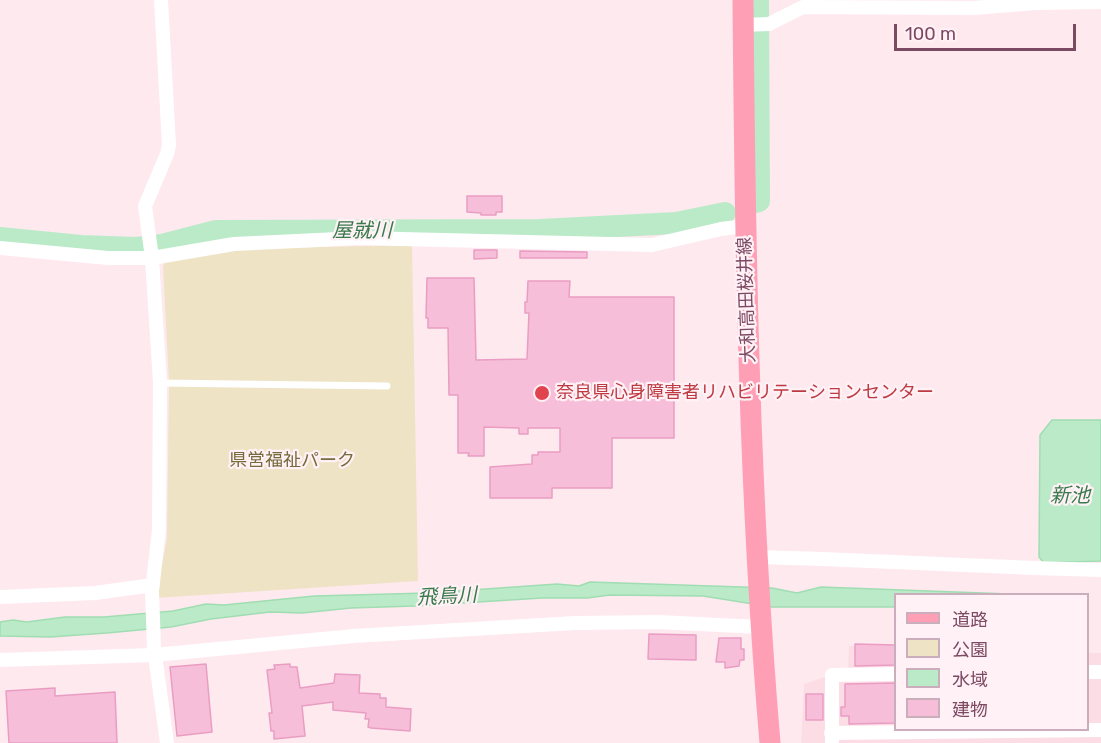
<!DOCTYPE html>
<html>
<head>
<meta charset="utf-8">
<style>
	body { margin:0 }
	#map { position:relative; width:1101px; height:743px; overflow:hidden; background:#fee9ef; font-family:Rubik,"Noto Sans JP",sans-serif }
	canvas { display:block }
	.legend { position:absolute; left:894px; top:593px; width:195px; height:138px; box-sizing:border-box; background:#fff1f5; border:2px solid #cbaebb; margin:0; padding:8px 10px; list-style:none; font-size:18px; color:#7c4963 }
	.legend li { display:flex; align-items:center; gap:12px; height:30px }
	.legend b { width:30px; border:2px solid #cbaebb }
	.scale { position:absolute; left:894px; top:24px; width:182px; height:27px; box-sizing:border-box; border:3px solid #7c4963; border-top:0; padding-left:8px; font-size:18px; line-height:21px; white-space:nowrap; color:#7c4963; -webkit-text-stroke:4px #fff1f5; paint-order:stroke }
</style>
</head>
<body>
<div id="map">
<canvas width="1101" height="743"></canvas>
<ul class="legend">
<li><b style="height:8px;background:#ff9fb6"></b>道路</li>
<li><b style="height:16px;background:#eee3c5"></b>公園</li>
<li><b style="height:16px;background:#bbeac8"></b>水域</li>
<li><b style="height:16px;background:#f6bed9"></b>建物</li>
</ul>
<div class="scale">100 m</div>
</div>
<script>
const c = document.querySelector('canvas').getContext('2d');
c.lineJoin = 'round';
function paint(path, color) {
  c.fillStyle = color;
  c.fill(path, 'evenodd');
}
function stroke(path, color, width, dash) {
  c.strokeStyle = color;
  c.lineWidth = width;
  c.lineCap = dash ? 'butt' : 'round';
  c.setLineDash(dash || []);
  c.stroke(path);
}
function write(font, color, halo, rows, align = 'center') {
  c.font = font + ' Rubik,"Noto Sans JP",sans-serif';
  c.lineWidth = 4.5;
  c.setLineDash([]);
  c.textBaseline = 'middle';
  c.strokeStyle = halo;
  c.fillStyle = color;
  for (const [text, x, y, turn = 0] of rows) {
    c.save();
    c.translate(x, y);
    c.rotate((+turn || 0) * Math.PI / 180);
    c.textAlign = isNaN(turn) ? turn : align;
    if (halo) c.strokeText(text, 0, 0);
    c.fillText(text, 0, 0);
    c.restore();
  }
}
paint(new Path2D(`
	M 849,646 L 895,647 L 896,730 L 1088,730 L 1088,653 L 1101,653 L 1101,743 L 801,743 L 804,684 L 848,669 Z`), '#fcdde6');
paint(new Path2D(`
	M 412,245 L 418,581 L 155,598 L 167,539 L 169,382 L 163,266 L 166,259 L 231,249 Z`), '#eee3c5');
const water = new Path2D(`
	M 1052,420 L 1101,420 L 1101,561 L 1044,563 L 1039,557 L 1040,435 Z
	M 590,582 L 772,588 L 797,593 L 821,587 L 1010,594 L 896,594 L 895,607 L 772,607 L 703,596 L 610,595 L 587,598 L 542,598 L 415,606 L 351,608 L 302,613 L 270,612 L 211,619 L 171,627 L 107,633 L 50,637 L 0,636 L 0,622 L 13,620 L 27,622 L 65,617 L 104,617 L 173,611 L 206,604 L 224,605 L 314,596 L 428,593 L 557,584 L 579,586 Z`);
paint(water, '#bbeac8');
stroke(water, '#a0ddb2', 1.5);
stroke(new Path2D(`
	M 755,202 L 759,201 L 758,0
	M 0,238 L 81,246 L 136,248 L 162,245 L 216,231 L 540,230 L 676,223 L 725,213`), '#bbeac8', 22);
const building = new Path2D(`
	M 467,196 L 502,196 L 502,212 L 496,212 L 496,215 L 481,215 L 481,213 L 467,212 Z
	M 474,250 L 497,250 L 497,258 L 474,259 Z
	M 520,251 L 587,252 L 587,258 L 520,258 Z
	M 427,278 L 474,278 L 476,360 L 527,359 L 529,313 L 525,313 L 525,302 L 527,302 L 528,281 L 570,281 L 569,297 L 674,297 L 674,438 L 612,438 L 612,488 L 552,488 L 552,498 L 490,498 L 490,467 L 532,464 L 532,455 L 538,455 L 538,452 L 560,452 L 560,428 L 528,428 L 528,434 L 519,434 L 519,428 L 484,427 L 484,456 L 468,456 L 469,453 L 458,453 L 458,395 L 449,395 L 448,328 L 428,328 L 428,318 L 426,318 Z
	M 649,634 L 696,635 L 696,660 L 648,659 Z
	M 719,638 L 741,638 L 741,649 L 744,649 L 744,660 L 740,660 L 739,666 L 725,668 L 725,662 L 716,662 Z
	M 855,644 L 896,645 L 896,665 L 855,666 Z
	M 206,664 L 212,732 L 177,736 L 170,667 Z
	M 290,664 L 290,667 L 297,667 L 300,688 L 334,683 L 335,674 L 360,675 L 359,693 L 380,694 L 380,698 L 386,698 L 386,707 L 411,709 L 410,731 L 371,728 L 368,727 L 369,719 L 365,719 L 366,713 L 333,710 L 333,702 L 302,706 L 305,736 L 274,739 L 274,731 L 271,731 L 269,713 L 272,713 L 267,670 L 275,669 L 274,665 Z
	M 896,683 L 896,723 L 849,724 L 849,716 L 841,716 L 841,707 L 845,707 L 845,684 Z
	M 55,688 L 55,696 L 115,692 L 117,743 L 9,743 L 6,691 Z
	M 806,694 L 823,694 L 823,720 L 806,720 Z`);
paint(building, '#f6bed9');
stroke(building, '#ea9dc3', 1.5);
stroke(new Path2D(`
	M 160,383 L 387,386`), '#fff', 7);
stroke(new Path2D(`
	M 161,0 L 169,145 L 167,154 L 145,206 L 152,258 L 160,383 L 159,529 L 152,591 L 154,648 L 167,743
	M 743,25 L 769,24 L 803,7 L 973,8 L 1036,3 L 1101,2
	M 0,248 L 108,258 L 152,258 L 234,244 L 359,238 L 652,245 L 721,229 L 745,226
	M 758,557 C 872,560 986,567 1101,570
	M 0,597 L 95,593 L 153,585
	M 0,660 L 154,655 L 354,636 L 575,623 L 658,622 L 760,627
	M 1088,672 L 1101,672
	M 831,733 L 1101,730
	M 832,743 L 832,675 L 896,674`), '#fff', 14);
stroke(new Path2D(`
	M 743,0 C 745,248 749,496 770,743`), '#ff9fb6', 21);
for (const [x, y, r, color] of [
	[542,393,8,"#e0444e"]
]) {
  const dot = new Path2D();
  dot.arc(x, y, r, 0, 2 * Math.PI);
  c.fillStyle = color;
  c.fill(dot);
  stroke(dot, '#fff1f5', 2);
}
write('18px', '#7c4963', '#fff1f5', [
	["大和高田桜井線",747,300,-92]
]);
write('18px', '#be3a42', '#fff1f5', [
	["奈良県心身障害者リハビリテーションセンター",556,393]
], 'left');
write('18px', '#766c3b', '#fff1f5', [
	["県営福祉パーク",292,461]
]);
write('italic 20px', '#387a4c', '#fff1f5', [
	["屋就川",362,231],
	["新池",1070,496],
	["飛鳥川",447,597,-3]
]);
</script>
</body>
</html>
